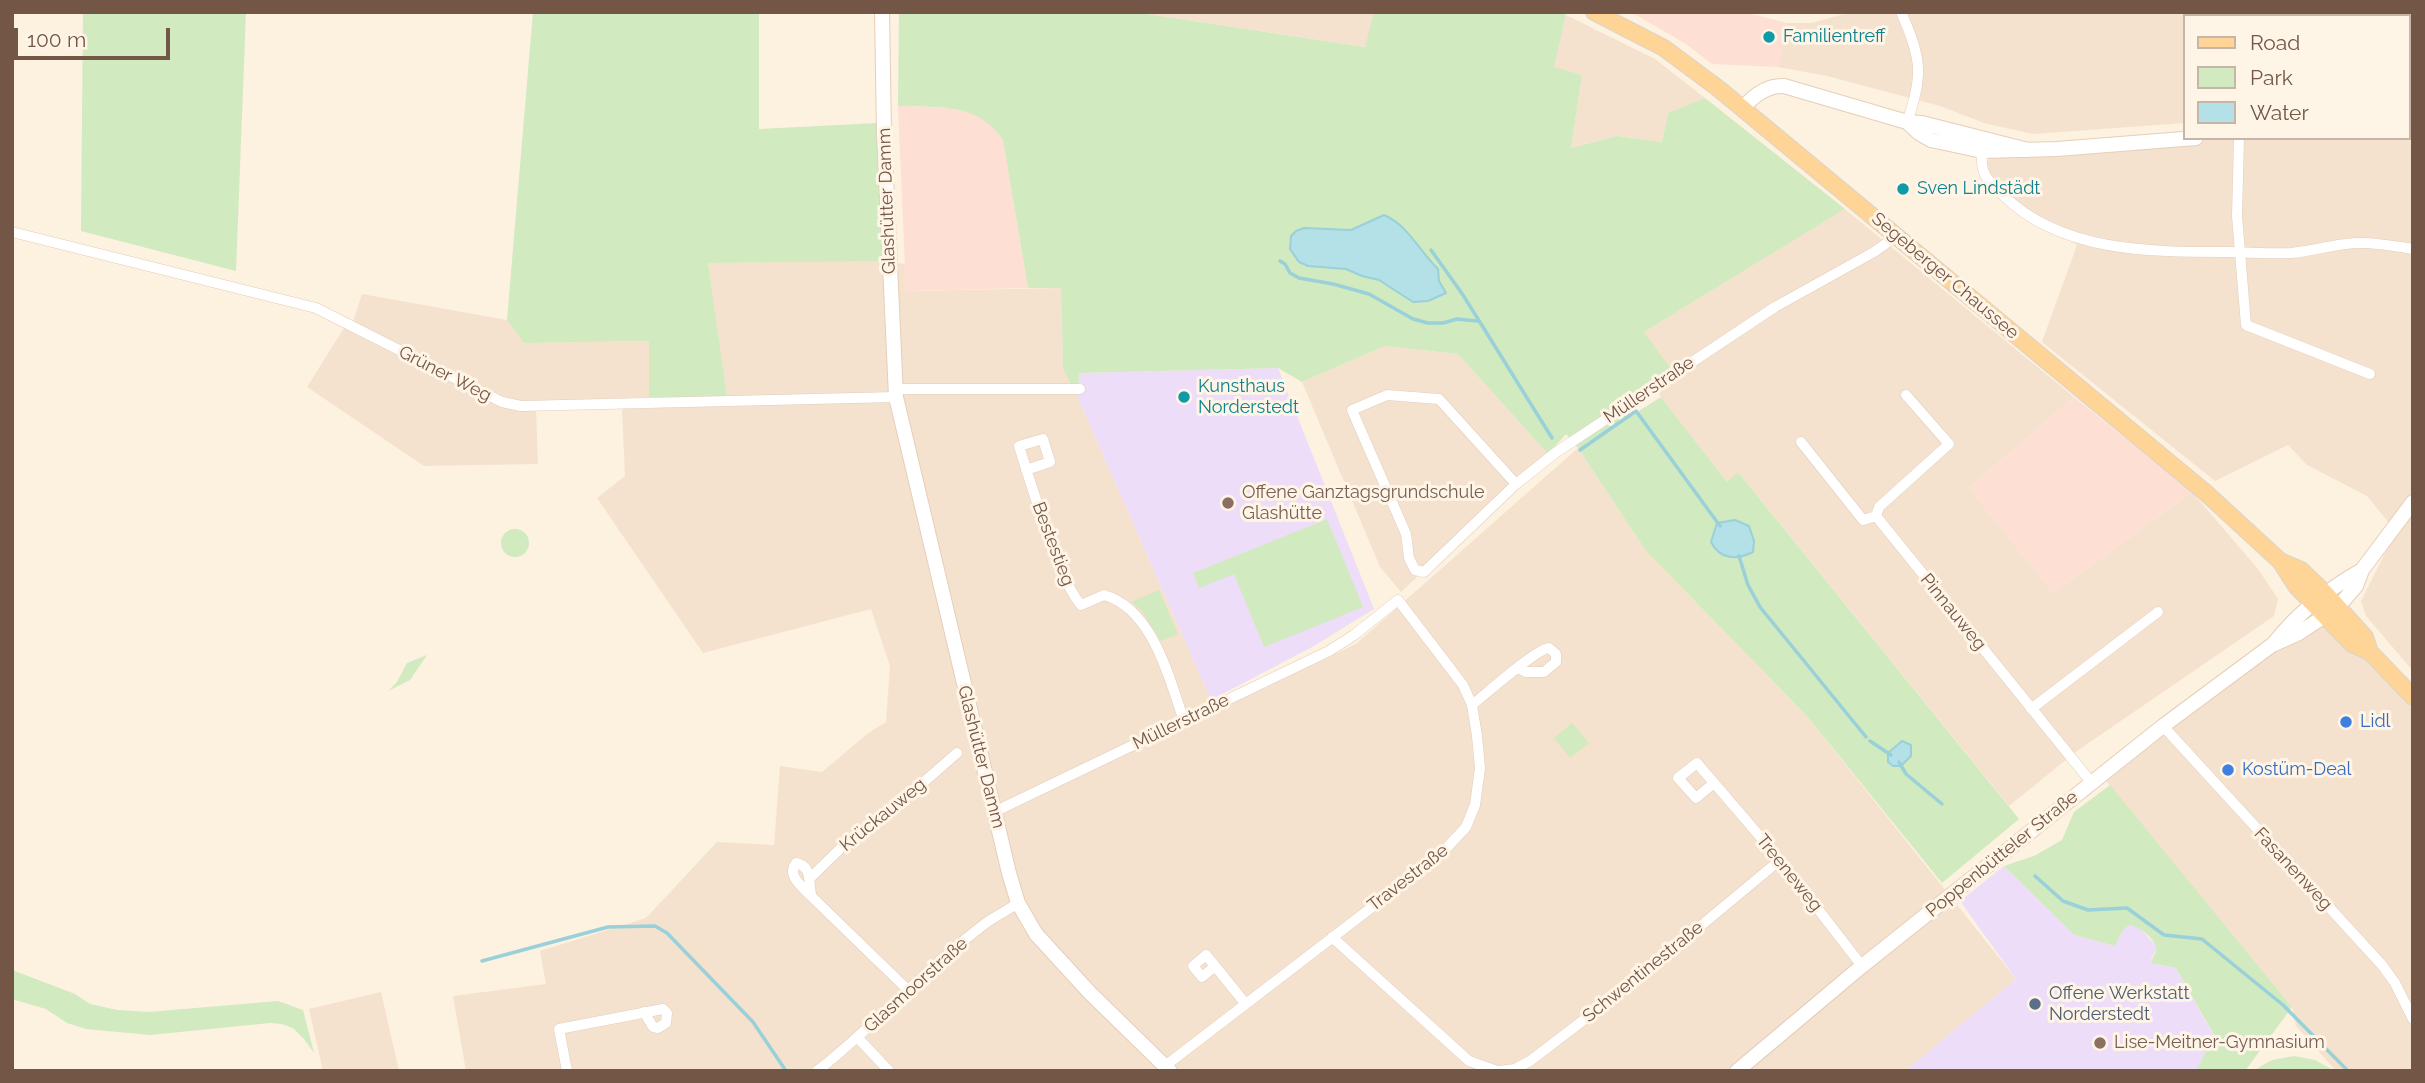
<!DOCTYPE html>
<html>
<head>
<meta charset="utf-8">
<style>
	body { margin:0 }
	#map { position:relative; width:2425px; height:1083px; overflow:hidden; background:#fdf1e0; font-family:Raleway,sans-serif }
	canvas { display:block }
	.frame { position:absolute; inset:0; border:14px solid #745647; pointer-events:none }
	.legend { position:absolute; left:2183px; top:14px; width:228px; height:126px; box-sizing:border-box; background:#fff5e7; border:2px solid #c7b5a7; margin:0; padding:9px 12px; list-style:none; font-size:21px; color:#745647 }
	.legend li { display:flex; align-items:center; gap:14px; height:35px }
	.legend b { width:35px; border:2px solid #c7b5a7 }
	.scale { position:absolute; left:14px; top:28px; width:156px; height:32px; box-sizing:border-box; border:4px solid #745647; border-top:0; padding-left:9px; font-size:21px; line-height:24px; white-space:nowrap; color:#745647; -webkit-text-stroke:5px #fff5e7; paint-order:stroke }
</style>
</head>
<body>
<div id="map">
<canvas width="2425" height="1083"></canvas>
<div class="frame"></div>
<ul class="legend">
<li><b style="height:9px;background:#fed596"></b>Road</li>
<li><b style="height:19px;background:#d1eabf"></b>Park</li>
<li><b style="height:19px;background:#b4e0e7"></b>Water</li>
</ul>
<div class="scale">100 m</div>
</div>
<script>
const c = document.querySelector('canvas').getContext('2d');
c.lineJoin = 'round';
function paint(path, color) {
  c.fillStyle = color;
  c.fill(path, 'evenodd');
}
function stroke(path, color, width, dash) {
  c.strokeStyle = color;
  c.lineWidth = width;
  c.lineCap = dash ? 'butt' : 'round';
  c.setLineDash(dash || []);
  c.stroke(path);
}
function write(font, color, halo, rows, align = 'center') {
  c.font = font + ' Raleway,sans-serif';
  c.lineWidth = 6;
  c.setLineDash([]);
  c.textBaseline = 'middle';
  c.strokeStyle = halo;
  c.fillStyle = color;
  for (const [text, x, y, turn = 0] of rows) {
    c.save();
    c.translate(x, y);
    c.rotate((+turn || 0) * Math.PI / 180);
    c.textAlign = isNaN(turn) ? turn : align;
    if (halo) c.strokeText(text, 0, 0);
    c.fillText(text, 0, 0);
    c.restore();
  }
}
paint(new Path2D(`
	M 1134,12 L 1374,12 L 1366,47 Z
	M 1852,12 L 2413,12 L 2413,105 L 2409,105 L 2409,16 L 2185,16 L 2185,123 L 2033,134 L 1984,123 L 1940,106 L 1827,76 L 1778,67 L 1787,23 L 1811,23 Z
	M 1566,15 L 1655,59 L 1705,98 L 1668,113 L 1662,142 L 1617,136 L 1571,148 L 1582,75 L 1553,68 Z
	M 2409,132 L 2413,132 L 2413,671 L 2366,616 L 2361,601 L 2392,539 L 2394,529 L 2367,496 L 2307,465 L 2288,445 L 2215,481 L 2042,342 L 2077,245 L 2050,229 L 2013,202 L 1987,170 L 1986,163 L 1991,157 L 2030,157 L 2212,138 L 2409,138 Z
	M 1845,209 L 2074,397 L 1969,488 L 2053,593 L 2192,492 L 2258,569 L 2278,599 L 2274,616 L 2077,751 L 2009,806 L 1739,473 L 1727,482 L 1661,397 L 1651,380 L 1644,332 Z
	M 879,260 L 905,264 L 906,291 L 1061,288 L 1063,369 L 1078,398 L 1211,700 L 1209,714 L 1356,644 L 1578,448 L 1646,551 L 1806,715 L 2016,979 L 1905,1071 L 466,1071 L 453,996 L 546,984 L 540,951 L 646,918 L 717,842 L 774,845 L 780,766 L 822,772 L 867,734 L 886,722 L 890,666 L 871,609 L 703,653 L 597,498 L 625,476 L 622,409 L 728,406 L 708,263 Z
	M 362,294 L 507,320 L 524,343 L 649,341 L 649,397 L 519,402 L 500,398 L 352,325 Z
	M 344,328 L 501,405 L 536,409 L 538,464 L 424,466 L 307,387 Z
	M 1385,346 L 1458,354 L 1548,454 L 1401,592 L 1380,567 L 1302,382 Z
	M 2325,622 L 2413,697 L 2413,1071 L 2336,1071 L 2296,1026 L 2292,1007 L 2101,775 L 2254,658 Z
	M 381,992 L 399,1071 L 323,1071 L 309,1009 Z`), '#f5e2ce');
paint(new Path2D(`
	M 1631,12 L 1744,12 L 1787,23 L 1778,67 L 1712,64 L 1686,44 Z
	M 898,106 L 951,108 L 975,114 L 993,125 L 1003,140 L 1028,288 L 906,291 Z
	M 2074,397 L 2192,492 L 2053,593 L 1969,488 Z`), '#fedfd3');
paint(new Path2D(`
	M 1278,368 L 1374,609 L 1312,647 L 1211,700 L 1078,398 L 1079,373 Z
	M 2004,866 L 2074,935 L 2115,946 L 2123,930 L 2130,925 L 2138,926 L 2155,945 L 2156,949 L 2151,960 L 2155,964 L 2176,968 L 2214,1036 L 2196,1071 L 1905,1071 L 2016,979 L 1960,901 Z`), '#eeddf9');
paint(new Path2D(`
	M 83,12 L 246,12 L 236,271 L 81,231 Z
	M 533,12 L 759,12 L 759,129 L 877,123 L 883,261 L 708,263 L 727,397 L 649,397 L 649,341 L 524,343 L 507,320 Z
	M 899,12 L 1134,12 L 1365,47 L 1374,12 L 1562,12 L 1566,15 L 1554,67 L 1582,75 L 1571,148 L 1617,136 L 1662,142 L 1668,113 L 1705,98 L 1845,209 L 1644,332 L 1670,368 L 1621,401 L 1631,416 L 1661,397 L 1727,482 L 1738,472 L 2019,819 L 1942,883 L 1806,715 L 1646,551 L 1578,448 L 1566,434 L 1548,454 L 1458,354 L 1385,346 L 1302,382 L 1278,368 L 1079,373 L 1078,398 L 1063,369 L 1061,288 L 1028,288 L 1003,140 C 978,102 939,108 898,106 ZM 1384,215 C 1407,224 1420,252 1438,269 L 1439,281 L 1413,302 L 1379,280 L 1362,276 L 1346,269 L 1329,266 L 1289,242 L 1296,230 L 1351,230 Z
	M 1327,519 L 1363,607 L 1264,647 L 1234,574 L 1199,588 L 1193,573 Z
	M501 543a14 14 0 1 1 28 0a14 14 0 1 1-28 0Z
	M 1159,590 L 1178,634 L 1161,641 L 1142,611 L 1131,602 Z
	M 427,655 L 410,680 L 388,691 L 397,682 L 407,663 Z
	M 1572,723 L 1589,743 L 1570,758 L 1554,738 Z
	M 2110,785 L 2292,1007 L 2245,1071 L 2196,1071 L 2214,1035 L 2176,968 L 2151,963 C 2152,958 2155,955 2156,950 C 2157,940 2139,926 2130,925 L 2123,930 L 2115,946 L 2074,935 L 2004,866 L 2034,856 L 2062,840 L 2074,812 Z
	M 12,970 L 75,994 L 90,1004 L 117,1010 L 149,1012 L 278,1001 L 303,1010 L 314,1053 L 304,1039 L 293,1028 L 282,1024 L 270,1023 L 150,1035 L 86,1029 L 67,1023 L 46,1009 L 12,999 Z
	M 2294,1056 L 2315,1060 L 2335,1071 L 2253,1071 L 2272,1060 Z`), '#d1eabf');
const water = new Path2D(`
	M 1384,215 C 1407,224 1420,252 1438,269 L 1439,281 L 1446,293 L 1428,301 L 1413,302 L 1379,280 L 1362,276 L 1346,269 L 1308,266 L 1299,262 L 1290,249 L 1291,236 L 1296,231 L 1304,228 L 1351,230 Z
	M 1735,520 L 1749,526 L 1754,541 L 1753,552 C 1737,560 1720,560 1711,542 L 1717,523 Z
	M 1902,741 L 1911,745 L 1911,756 L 1901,766 L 1893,766 L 1888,762 L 1888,753 Z`);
paint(water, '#b4e0e7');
stroke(water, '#9ad0d9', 2);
stroke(new Path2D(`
	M 1431,250 L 1463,295 L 1552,438
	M 1280,261 L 1285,264 L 1290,273 L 1299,278 L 1333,284 L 1369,294 L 1413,319 L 1428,323 L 1443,323 L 1457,319 L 1477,321
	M 1580,450 L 1636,411 L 1720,526
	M 1739,556 L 1748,585 L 1760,607 L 1866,737
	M 1870,741 L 1891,755
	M 1899,762 L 1906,774 L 1942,804
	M 2035,876 L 2063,901 L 2088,910 L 2127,908 L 2164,935 L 2202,939 L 2283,1005 L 2348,1071
	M 482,961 L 608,927 L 655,926 L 667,933 L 753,1022 L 786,1071`), '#9ad0d9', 3.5);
const street = new Path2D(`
	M 1901,12 C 1921,57 1924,75 1907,122
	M 2409,21 L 2413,24
	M 2239,138 L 2237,216 L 2246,325 L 2370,374
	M 1982,151 C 1980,175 1987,180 2004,196 C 2061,252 2151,252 2226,252 C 2248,252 2269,254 2291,253 C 2314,251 2337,243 2360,243 C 2378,243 2395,246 2413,249
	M 12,232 L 316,308 L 502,402 L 521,406 L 896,397
	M 895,389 L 1080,389
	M 1801,442 L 1863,520 L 1876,516
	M 1026,470 L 1050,462 L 1043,439 L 1019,446 C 1031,485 1043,524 1058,561 C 1065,577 1070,592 1081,605 L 1104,595 C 1153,609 1169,678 1184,721
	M 1516,484 L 1439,399 L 1387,395 L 1352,410 L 1406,534 L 1409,558 L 1415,570 L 1424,572 L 1516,484 L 1555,453 L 1775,307 L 1874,252 L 1888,242 L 1894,234
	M 1876,516 L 2091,782
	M 1876,516 L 1879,507 L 1949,444 L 1906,395
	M 1472,705 C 1486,694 1536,649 1549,648 L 1556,654 L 1556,662 L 1544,672 L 1526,672 L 1518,668
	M 2031,709 L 2158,612
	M 2163,726 L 2382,965 L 2395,983 L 2413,1019
	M 1714,783 L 1696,798 L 1678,778 L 1697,763 L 1775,854 L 1780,860 L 1862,966
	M 994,812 L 1329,651 L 1354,635 L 1398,600 L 1463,685 L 1472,705 L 1477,736 L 1480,768 L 1475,805 L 1466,827 L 1440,855 L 1165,1066
	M 810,878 L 841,848 L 893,809 L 957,753
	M 812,897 C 803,887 786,876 796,863 C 814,867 807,884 812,897 L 908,990
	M 1332,937 L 1469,1061 L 1497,1071
	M 1215,966 L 1206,955 L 1193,966 L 1202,977 L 1215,966 L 1245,1003
	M 858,1038 L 889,1071
	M 567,1071 L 559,1029 L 663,1009 L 667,1013 L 666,1023 L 658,1028 L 653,1027 L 644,1012
	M 817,1071 C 876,1025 926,968 986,923 C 996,916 1008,910 1018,903
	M 1499,1071 L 1515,1069 L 1530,1061 L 1632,983 L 1780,860`);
const secondary = new Path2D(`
	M 882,12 L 884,132 L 896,397 L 1009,873 L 1018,903 L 1036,934 L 1090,993 L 1170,1071
	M 1743,108 C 1754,95 1767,85 1784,86 L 1907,122 L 1922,123 L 2028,150
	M 1907,122 L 1919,133 L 1931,140 L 1982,151 L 2057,149 L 2196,138
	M 2409,122 L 2413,122
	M 2275,642 C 2298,613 2330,588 2362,570
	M 1737,1071 L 1862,966 L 2163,726 L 2272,645 L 2299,633 L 2338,607 L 2356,586 L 2362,570 L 2413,502`);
const primary = new Path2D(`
	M 1594,12 L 1664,48 L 1719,89 L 2206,493 L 2280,561 L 2296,586 L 2352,644 L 2370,652 L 2413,697
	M 2280,561 L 2301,570 L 2327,595 L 2365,637 L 2370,652`);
stroke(street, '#e1cdbc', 11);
stroke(secondary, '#e6ceba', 16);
stroke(primary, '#dbd3cf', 18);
stroke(street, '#fff', 10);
stroke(secondary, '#fff', 14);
stroke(primary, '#fed596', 16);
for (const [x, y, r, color] of [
	[1769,37,7,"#0f9aa8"],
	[1903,189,7,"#0f9aa8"],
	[1184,397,7,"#0f9aa8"],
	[1228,503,7,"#8d6e63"],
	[2346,722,7,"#3f7fe0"],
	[2228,770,7,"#3f7fe0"],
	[2035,1004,7,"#5c6f8a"],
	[2100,1043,7,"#8d6e63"]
]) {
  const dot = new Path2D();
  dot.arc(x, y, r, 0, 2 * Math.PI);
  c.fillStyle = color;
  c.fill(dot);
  stroke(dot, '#fff5e7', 2.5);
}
write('18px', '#0d838f', '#fff5e7', [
	["Familientreff",1783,37],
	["Sven Lindstädt",1917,189],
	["Kunsthaus",1198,387],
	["Norderstedt",1198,408]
], 'left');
write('18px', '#745647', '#fff5e7', [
	["Glashütter Damm",887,201,-92],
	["Segeberger Chaussee",1945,276,40],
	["Grüner Weg",445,374,27],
	["Müllerstraße",1649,390,-34],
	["Bestestieg",1053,544,69],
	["Pinnauweg",1953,612,51],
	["Müllerstraße",1181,722,-26],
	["Glashütter Damm",981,757,76],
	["Krückauweg",883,815,-39],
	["Poppenbütteler Straße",2002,854,-39],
	["Fasanenweg",2293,869,47],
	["Treeneweg",1789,873,51],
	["Travestraße",1408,878,-38],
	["Schwentinestraße",1643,972,-39],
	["Glasmoorstraße",916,985,-42]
]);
write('18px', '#785e54', '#fff5e7', [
	["Offene Ganztagsgrundschule",1242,493],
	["Glashütte",1242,514],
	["Lise-Meitner-Gymnasium",2114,1043]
], 'left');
write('18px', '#366cbe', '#fff5e7', [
	["Lidl",2360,722],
	["Kostüm-Deal",2242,770]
], 'left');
write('18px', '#4e5e75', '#fff5e7', [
	["Offene Werkstatt",2049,994],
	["Norderstedt",2049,1015]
], 'left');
</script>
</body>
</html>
